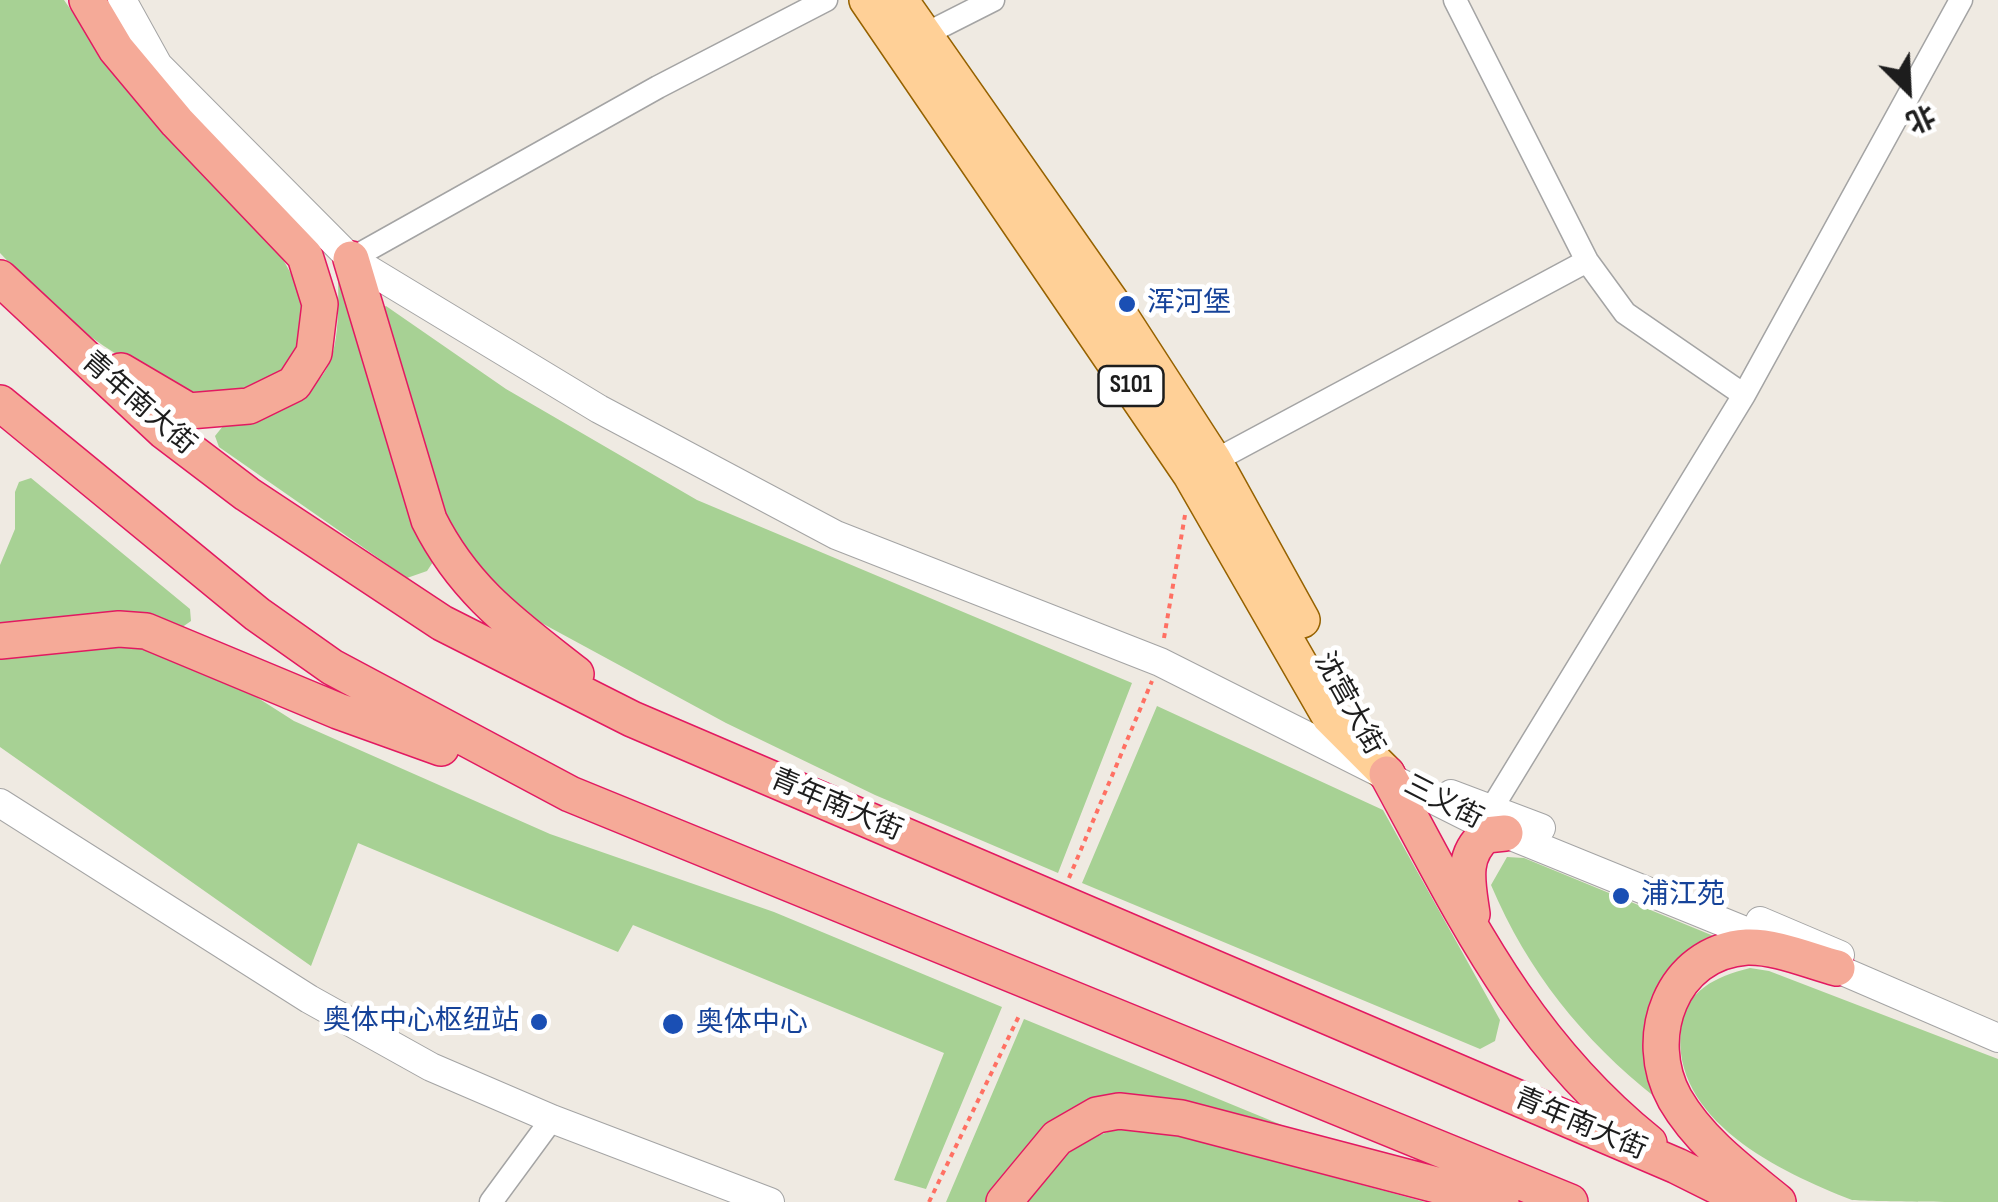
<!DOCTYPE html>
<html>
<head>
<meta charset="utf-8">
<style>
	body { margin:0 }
	#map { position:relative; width:1998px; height:1202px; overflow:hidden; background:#efeae2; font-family:"Sofia Sans Condensed","Noto Sans SC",sans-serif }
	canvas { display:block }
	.north { position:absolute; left:1858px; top:40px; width:100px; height:100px; -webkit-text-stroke:8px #fff; paint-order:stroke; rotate:156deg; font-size:28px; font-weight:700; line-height:40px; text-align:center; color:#1d1d1d }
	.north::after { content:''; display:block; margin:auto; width:35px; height:45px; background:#1d1d1d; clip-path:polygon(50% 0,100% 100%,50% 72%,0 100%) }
</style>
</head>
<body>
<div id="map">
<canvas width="1998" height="1202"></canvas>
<div class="north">北</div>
</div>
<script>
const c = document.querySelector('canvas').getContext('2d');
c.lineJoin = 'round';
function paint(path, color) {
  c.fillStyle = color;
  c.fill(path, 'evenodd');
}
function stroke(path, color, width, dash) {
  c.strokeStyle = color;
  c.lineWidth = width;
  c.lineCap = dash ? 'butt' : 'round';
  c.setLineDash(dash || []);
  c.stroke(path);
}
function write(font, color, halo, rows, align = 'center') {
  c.font = font + ' "Sofia Sans Condensed","Noto Sans SC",sans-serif';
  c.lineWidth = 10;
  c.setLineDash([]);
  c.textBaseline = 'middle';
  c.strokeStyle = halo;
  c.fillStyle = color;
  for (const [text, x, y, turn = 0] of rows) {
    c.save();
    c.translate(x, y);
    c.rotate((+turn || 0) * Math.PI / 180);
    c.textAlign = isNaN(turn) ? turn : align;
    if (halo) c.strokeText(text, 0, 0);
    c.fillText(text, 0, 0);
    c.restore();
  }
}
paint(new Path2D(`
	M 0,0 L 64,0 L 130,95 L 280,254 L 295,281 L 301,280 C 306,319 307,359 269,380 C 247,392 228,398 203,397 C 190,396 174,385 162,379 C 89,343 55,311 0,253 Z
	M 338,277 L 413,518 L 433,562 L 427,571 L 407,578 L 219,447 L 215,436 L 223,426 C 320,389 341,392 338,277 Z
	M 386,306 L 506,389 L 697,500 L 1132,683 L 1058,873 L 875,795 L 726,723 L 536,620 L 498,591 L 466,559 L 445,521 L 380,309 Z
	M 31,478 L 190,609 L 191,621 L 181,628 L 0,630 L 0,565 L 15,529 L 15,492 L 19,482 Z
	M 132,641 L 247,691 L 294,721 L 550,834 L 774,912 L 1002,1007 L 926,1189 L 894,1180 L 944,1053 L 633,925 L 618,952 L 358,843 L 311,966 L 0,747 L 0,655 Z
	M 1157,706 L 1383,810 L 1500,1020 L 1495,1041 L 1480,1049 L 1082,883 Z
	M 1507,857 L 1524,858 L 1721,939 L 1687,959 L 1656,1098 C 1582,1039 1528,972 1491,885 Z
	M 1750,968 L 1769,971 L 1998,1059 L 1998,1202 C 1966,1202 1878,1202 1852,1200 C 1780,1172 1670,1120 1681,1028 C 1686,990 1715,977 1750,968 Z
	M 1024,1019 L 1289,1128 C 1150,1100 1074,1047 989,1202 L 946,1202 Z
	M 1130,1125 L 1161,1130 L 1425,1202 L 1026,1202 C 1050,1160 1083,1137 1130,1125 Z`), '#a7d194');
const minor = new Path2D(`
	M 1455,0 L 1587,261 L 1625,313 L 1744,395
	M 912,41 L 993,0
	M 351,259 L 658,87 L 826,0
	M 1203,467 L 1587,261
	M 1484,821 L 1744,395 L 1961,0
	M 491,1202 L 552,1119`);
const tertiary = new Path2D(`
	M 122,0 L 158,65 L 351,259 L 599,409 L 836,535 L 1160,662 L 1482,824 L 1777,944
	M 1451,794 L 1541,828
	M 0,803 L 309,999 L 431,1067 L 552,1119 L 770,1202
	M 1760,921 L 1840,955
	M 1817,960 L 1998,1038`);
const primary = new Path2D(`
	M 867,0 L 1191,475 L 1330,717 L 1387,774
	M 900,0 L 1114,306 L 1213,459 L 1302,620`);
const trunk = new Path2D(`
	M 87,0 L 116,49 L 177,122 L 305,256 L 320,304 L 314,353 L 294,384 L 249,406 L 189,411 L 121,371
	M 351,259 L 429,520 C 465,592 515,626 576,674
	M 0,278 L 164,431 L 247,494 L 442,623 L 632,719 L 1677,1166 L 1749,1202
	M 0,403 L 257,614 L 332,667 L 570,794 L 1570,1202
	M 0,641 L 119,629 L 146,631 L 338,711 L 441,748
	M 1387,774 C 1464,915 1521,1040 1649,1143
	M 1472,914 C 1468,885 1460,856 1486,835 L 1505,833
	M 1004,1202 L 1057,1138 L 1097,1115 L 1119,1111 L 1181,1118 L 1501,1202
	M 1778,1202 C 1740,1171 1700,1142 1675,1099 C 1641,1038 1671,952 1747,947 C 1776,946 1810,961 1837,968`);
stroke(minor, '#a4a4a4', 25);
stroke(tertiary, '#a4a4a4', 30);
stroke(primary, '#966200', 38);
stroke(trunk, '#e21961', 38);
stroke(new Path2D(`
	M 1164,638 L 1185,515
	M 1069,878 L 1152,681
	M 929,1202 L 1019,1016`), '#ff7063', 4, [5, 5]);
stroke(minor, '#fff', 22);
stroke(tertiary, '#fff', 28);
stroke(primary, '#ffd097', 35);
stroke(trunk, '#f5aa98', 35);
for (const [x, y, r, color] of [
	[1127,304,10,"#1a4fb4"],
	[1621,896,10,"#1a4fb4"],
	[539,1022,10,"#1a4fb4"],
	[673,1024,12,"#1a4fb4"]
]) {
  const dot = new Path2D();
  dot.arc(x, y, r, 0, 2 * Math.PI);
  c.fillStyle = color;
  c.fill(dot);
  stroke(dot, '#fff', 4);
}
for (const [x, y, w] of [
	[1131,386,65]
]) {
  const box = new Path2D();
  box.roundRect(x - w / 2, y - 20, w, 40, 8);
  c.fillStyle = '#fff';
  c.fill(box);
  stroke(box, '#1d1d1d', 2.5);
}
write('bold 25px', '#1d1d1d', null, [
	["S101",1131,386]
]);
write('28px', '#164399', '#fff', [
	["浑河堡",1147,304],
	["浦江苑",1641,896],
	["奥体中心枢纽站",519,1022,"right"],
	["奥体中心",696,1024]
], 'left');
write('28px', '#1d1d1d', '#fff', [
	["青年南大街",138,404,41],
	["沈营大街",1348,704,61],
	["三义街",1443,803,27],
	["青年南大街",836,806,23],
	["青年南大街",1580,1125,23]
]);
</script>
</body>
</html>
